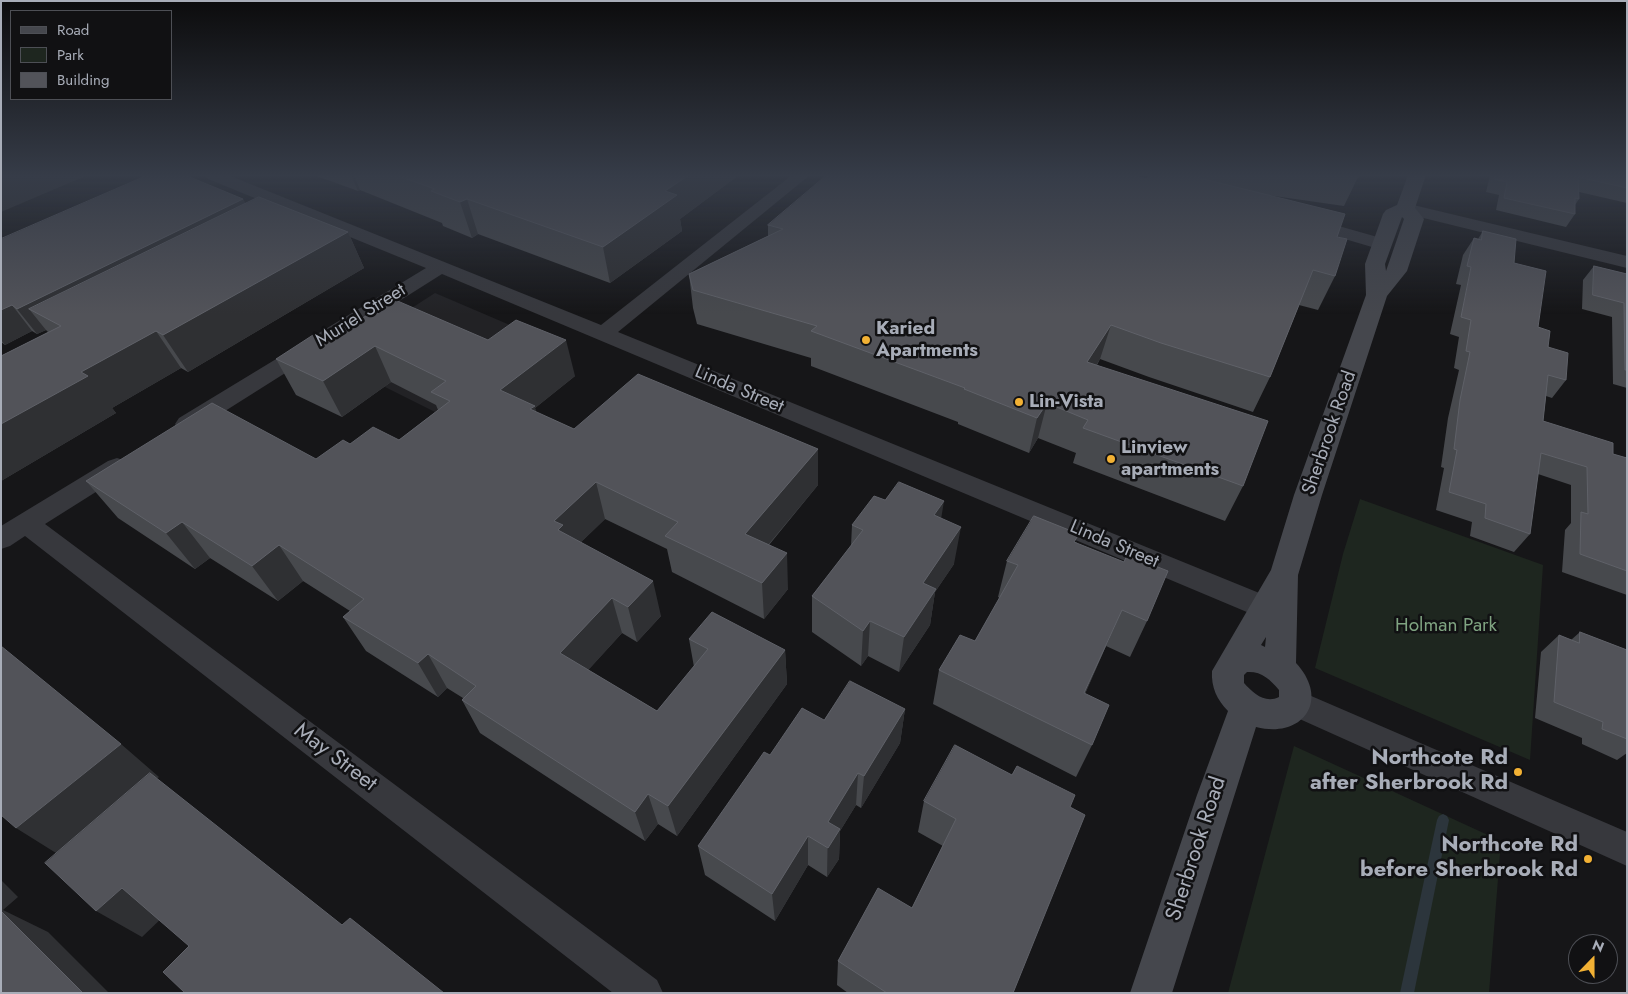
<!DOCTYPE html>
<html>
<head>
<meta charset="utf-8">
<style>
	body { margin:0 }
	#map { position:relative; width:1628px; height:994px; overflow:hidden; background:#161618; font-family:Jost,sans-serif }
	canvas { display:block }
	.frame { position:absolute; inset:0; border:2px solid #a8adb8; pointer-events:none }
	.legend { position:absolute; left:10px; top:10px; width:162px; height:90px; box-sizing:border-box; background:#111113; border:1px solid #4d4f55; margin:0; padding:6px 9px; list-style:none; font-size:15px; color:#a8adb8 }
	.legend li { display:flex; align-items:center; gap:10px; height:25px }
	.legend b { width:25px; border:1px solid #4d4f55 }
	.north { position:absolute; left:1568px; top:934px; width:50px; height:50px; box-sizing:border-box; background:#111113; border:1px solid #4d4f55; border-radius:50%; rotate:22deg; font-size:14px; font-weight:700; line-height:20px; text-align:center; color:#a8adb8 }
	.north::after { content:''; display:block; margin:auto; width:18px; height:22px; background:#f2b134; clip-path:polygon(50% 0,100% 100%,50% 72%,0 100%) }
</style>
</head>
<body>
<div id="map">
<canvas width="1628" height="994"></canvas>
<div class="frame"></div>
<ul class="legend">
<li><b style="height:6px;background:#45474d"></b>Road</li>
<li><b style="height:14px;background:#1e261f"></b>Park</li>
<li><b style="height:14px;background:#525359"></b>Building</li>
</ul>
<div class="north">N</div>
</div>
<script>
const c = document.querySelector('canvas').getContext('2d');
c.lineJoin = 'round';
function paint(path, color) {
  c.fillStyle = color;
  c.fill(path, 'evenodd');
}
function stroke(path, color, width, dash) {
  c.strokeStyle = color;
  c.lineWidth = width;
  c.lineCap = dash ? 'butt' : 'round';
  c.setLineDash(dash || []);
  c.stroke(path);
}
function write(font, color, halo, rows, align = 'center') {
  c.font = font + ' Jost,sans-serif';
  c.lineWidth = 5;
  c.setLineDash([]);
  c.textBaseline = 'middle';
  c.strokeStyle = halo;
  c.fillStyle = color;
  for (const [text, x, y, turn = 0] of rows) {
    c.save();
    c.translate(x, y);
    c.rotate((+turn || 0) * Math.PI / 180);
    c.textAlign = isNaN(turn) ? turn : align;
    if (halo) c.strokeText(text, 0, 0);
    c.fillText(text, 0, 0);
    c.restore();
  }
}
paint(new Path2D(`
	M 435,293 L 538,337 L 435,412 L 331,360 Z`), '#222225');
paint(new Path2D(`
	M 1360,499 L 1543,565 L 1530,760 L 1315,668 L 1343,554 Z
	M 1294,746 L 1501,841 L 1489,993 L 1228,993 Z`), '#1e261f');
paint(new Path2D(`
	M 1443,814 L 1447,816 L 1449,820 L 1414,993 L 1400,993 L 1437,820 L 1439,816 Z`), '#2c353c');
paint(new Path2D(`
	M 206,175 L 228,175 L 601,325 L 792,175 L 810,175 L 618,332 L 1274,599 L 1278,607 L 1274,615 L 1264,618 L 1254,615 L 442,274 L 195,430 L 187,432 L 179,430 L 175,424 L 179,418 L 426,268 L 208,179 Z
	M 1405,203 L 1627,256 L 1627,268 L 1399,212 L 1396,208 L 1399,204 Z
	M 1307,217 L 1388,240 L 1391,244 L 1388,248 L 1382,250 L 1301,226 L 1298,222 L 1301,218 Z
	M 117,458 L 126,461 L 129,467 L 126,473 L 45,524 L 657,980 L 663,993 L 613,993 L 25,536 L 10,546 L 1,549 L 1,526 L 108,461 Z
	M 1295,689 L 1627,832 L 1627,866 L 1284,712 L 1280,702 L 1284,692 Z`), '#37383d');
paint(new Path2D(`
	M 1408,175 L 1426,175 L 1415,208 L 1424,219 L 1407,271 L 1387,296 L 1322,495 L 1298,575 L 1296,663 C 1331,701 1302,739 1256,727 L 1172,993 L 1130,993 L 1197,795 L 1228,711 C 1217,700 1211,687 1212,671 L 1271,570 L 1294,495 L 1366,295 L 1365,264 L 1383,214 L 1386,210 L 1397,205 ZM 1402,217 L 1404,219 L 1386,271 L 1385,264 ZM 1266,637 L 1265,647 L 1261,645 ZM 1247,672 C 1261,671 1270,679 1279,690 L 1279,697 C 1265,704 1253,693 1244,683 L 1244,675 Z`), '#45474d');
paint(new Path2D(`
	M 314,175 L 739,175 L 680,219 L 682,231 L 610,283 L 478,234 L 472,238 L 443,226 L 442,223 L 360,190 L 358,191 Z
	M 1150,175 L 1359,175 L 1344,206 L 1267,195 L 1337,237 L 1335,276 L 1318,310 L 1299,305 L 1270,377 L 1253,412 L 1149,377 L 1100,359 L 1097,365 L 1243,486 L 1225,521 L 1073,463 L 1076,453 L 1038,438 L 1029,453 L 958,424 L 958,422 L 811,366 L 811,358 L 697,324 L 693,308 L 689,274 L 768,236 L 768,225 L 1147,179 Z
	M 1490,175 L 1627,175 L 1627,203 L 1579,192 L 1579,199 L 1575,205 L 1575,214 L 1566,227 L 1496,210 L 1499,195 L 1486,192 Z
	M 243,199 L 245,203 L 348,232 L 364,268 L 188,372 L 181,368 L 112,408 L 116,413 L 1,481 L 1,356 L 48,332 L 46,330 L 37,334 L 32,331 L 5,345 L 1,342 L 1,239 Z
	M 1483,231 L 1514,263 L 1538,327 L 1566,380 L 1552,398 L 1546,396 L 1543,421 L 1613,454 L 1627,458 L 1627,595 L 1562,572 L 1565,530 L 1571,523 L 1571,485 L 1538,474 L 1530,534 L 1514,552 L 1470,536 L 1472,522 L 1436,510 L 1444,468 L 1441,467 L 1448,418 L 1459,370 L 1454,368 L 1459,337 L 1450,334 L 1461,285 L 1456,284 L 1463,255 L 1474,238 L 1478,239 Z
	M 1594,266 L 1627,274 L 1627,388 L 1613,384 L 1612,317 L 1582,309 L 1583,280 Z
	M 488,340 L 575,376 L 535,408 L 536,412 L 574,429 L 818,449 L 818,485 L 769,545 L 788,589 L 764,619 L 672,572 L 667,549 L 605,519 L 581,542 L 661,616 L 637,642 L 622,633 L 588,670 L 657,711 L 694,667 L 689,639 L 785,650 L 787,684 L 677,836 L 658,824 L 645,841 L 480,733 L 462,700 L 463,698 L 447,688 L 438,697 L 366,651 L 343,617 L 350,611 L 303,581 L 278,601 L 210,558 L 195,569 L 118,518 L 86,481 L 316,459 L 350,444 L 399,440 L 438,410 L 436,405 L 391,382 L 342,417 L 296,395 L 276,359 L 326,341 Z
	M 885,500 L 941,518 L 954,564 L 935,592 L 930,625 L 899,672 L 868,656 L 861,666 L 812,632 L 812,596 L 851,546 L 852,525 Z
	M 1076,542 L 1147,621 L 1130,657 L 1106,646 L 1085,694 L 1092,745 L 1076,777 L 933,704 L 939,670 L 975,641 L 1000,598 L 998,597 L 1007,561 Z
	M 1580,632 L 1627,650 L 1627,753 L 1617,760 L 1582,744 L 1582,738 L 1535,718 L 1541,652 L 1559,635 L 1571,640 Z
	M 905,709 L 900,743 L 861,808 L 856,805 L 840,831 L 839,859 L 827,877 L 808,865 L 775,921 L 705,875 L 698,846 L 770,755 L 824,720 Z
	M 924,801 L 1070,807 L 1013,993 L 848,993 L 837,985 L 838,961 L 912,908 L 943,846 L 918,832 Z`), '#47494d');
paint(new Path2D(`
	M 1,175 L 88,175 L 1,212 Z
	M 351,175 L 354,175 L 360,190 L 358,191 Z
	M 689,175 L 739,175 L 680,219 L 682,231 L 610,283 L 603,247 L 665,191 Z
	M 243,199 L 256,223 L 29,309 L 46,330 L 37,334 L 17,309 Z
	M 467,199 L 478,234 L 472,238 L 460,202 Z
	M 348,232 L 364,268 L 188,372 L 163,335 Z
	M 12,305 L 32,331 L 5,345 L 1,340 L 1,310 Z
	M 1111,325 L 1100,359 L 1077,396 L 1087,362 Z
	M 156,331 L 181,368 L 112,408 L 116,413 L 1,481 L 1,424 L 81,372 Z
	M 566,340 L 575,376 L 535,408 L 546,442 L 500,390 Z
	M 375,346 L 391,382 L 342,417 L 323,381 Z
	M 1047,403 L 1038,438 L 1029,453 L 1037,418 Z
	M 818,449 L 818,485 L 748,569 L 745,534 Z
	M 596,482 L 605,519 L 571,552 L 570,566 L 554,521 Z
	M 944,501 L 938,538 L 934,515 Z
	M 182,522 L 210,558 L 195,569 L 166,533 Z
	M 961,527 L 954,564 L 935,592 L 930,625 L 899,672 L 904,637 L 923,583 Z
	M 279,545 L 303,581 L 278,601 L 252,566 Z
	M 787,553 L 788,589 L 764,619 L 762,583 Z
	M 653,581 L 661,616 L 637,642 L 628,607 Z
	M 612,598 L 622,633 L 573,687 L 560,653 Z
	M 1122,610 L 1070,727 L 1084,693 Z
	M 870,621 L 868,656 L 861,666 L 863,631 Z
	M 785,650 L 787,684 L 677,836 L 668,806 Z
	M 428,654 L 447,688 L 438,697 L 418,663 Z
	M 905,709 L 900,743 L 861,808 L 864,776 Z
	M 121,744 L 159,777 L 64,858 L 16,828 Z
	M 858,773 L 856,805 L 840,831 L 839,859 L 827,877 L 828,822 Z
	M 648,794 L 658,824 L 645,841 L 635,812 Z
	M 808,836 L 808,865 L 775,921 L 772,894 Z
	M 1,880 L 18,897 L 3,910 L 48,932 L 109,993 L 83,993 L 1,911 Z
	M 122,888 L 165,915 L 142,937 L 96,911 Z`), '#2f3033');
const building = new Path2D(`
	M 148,175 L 185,175 L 243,199 L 17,309 L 12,305 L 1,310 L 1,239 Z
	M 396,175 L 689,175 L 665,191 L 677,195 L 603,247 L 467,199 L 460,202 L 431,191 L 434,189 Z
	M 827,175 L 1130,175 L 1147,179 L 1150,175 L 1192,175 L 1191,176 L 1345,214 L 1337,237 L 1347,239 L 1335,276 L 1313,270 L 1270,377 L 1161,343 L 1111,325 L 1087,362 L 1268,421 L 1243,486 L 1083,428 L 1088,420 L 1047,403 L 1037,418 L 964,389 L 965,388 L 811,331 L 817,326 L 693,290 L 689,274 L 783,229 L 768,225 Z
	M 1495,175 L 1627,175 L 1627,188 L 1578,177 L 1579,199 L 1575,198 L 1575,214 L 1504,198 L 1507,182 L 1494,179 Z
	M 259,197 L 348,232 L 163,335 L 156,331 L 81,372 L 88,376 L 1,424 L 1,356 L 61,326 L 29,309 Z
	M 1483,231 L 1516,239 L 1514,263 L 1546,271 L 1538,327 L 1550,331 L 1548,347 L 1568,353 L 1566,380 L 1548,375 L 1543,421 L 1613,443 L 1613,454 L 1627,458 L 1627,571 L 1580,554 L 1581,512 L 1588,514 L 1587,467 L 1541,453 L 1530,534 L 1485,518 L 1486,504 L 1449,492 L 1457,450 L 1454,449 L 1460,400 L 1470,352 L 1466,351 L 1471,320 L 1461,317 L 1471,267 L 1467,266 L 1474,238 L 1481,240 Z
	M 1594,266 L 1627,274 L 1627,370 L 1625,370 L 1624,303 L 1593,295 Z
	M 393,299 L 488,340 L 516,320 L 566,340 L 500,390 L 535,406 L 530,409 L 574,429 L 638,374 L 818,449 L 745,534 L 787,553 L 762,583 L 665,536 L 678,522 L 596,482 L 554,521 L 563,525 L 558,530 L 653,581 L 628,607 L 612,598 L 560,653 L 657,711 L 708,649 L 689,639 L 712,612 L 785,650 L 668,806 L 648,794 L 635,812 L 462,700 L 476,686 L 428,654 L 418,663 L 343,617 L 364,599 L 279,545 L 252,566 L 182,522 L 166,533 L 86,481 L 212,403 L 316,459 L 343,440 L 350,444 L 373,427 L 399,440 L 450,401 L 431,392 L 446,381 L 375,346 L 323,381 L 276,359 L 313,335 L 326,341 Z
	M 899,482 L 944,501 L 934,515 L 961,527 L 923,583 L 936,589 L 904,637 L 870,621 L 863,631 L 812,596 L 863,530 L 852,525 L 874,496 L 885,500 Z
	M 1034,516 L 1079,534 L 1074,542 L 1124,562 L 1127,555 L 1168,571 L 1147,621 L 1122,610 L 1084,693 L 1109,705 L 1092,745 L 939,670 L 960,635 L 975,641 L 1018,565 L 1007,561 Z
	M 1580,632 L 1627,650 L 1627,739 L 1602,729 L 1603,722 L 1554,702 L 1559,635 L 1579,643 Z
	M 1,646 L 121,744 L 16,828 L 1,815 Z
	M 850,681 L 905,709 L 864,776 L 858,773 L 828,822 L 840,829 L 828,848 L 808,836 L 772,894 L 698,846 L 764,752 L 770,755 L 802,708 L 824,720 Z
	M 955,745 L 1012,775 L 1017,766 L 1075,795 L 1070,807 L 1085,815 L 1013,993 L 887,993 L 838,961 L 878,888 L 912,908 L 956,819 L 924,801 Z
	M 150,773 L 342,925 L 350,918 L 444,993 L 185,993 L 163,972 L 189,946 L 122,888 L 96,911 L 45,863 Z
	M 1,911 L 83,993 L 1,993 Z`);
paint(building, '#525359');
stroke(building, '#5f6168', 1);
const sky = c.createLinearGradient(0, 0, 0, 314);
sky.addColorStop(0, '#0c0c0d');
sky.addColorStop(0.56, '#363c48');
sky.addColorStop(1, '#363c4800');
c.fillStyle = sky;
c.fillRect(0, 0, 1628, 314);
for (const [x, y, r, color] of [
	[866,340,5,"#f2b134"],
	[1019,402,5,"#f2b134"],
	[1111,459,5,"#f2b134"],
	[1518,772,5,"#f2b134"],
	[1588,859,5,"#f2b134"]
]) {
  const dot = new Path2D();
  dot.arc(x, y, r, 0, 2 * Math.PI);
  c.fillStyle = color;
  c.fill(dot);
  stroke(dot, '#111113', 2);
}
write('19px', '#a8adb8', '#111113', [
	["Muriel Street",361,316,-32],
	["Linda Street",739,390,23],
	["Sherbrook Road",1330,433,-71],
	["Linda Street",1114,545,23]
]);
write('bold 19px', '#a8adb8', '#111113', [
	["Karied",876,329],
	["Apartments",876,351],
	["Lin-Vista",1029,402],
	["Linview",1121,448],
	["apartments",1121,470]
], 'left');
write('19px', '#7fa381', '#111113', [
	["Holman Park",1446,626]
]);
write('22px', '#a8adb8', '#111113', [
	["May Street",335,758,37],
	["Sherbrook Road",1197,849,-72]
]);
write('bold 22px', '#a8adb8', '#111113', [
	["Northcote Rd",1508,759],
	["after Sherbrook Rd",1508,784],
	["Northcote Rd",1578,846],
	["before Sherbrook Rd",1578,871]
], 'right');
</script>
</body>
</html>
